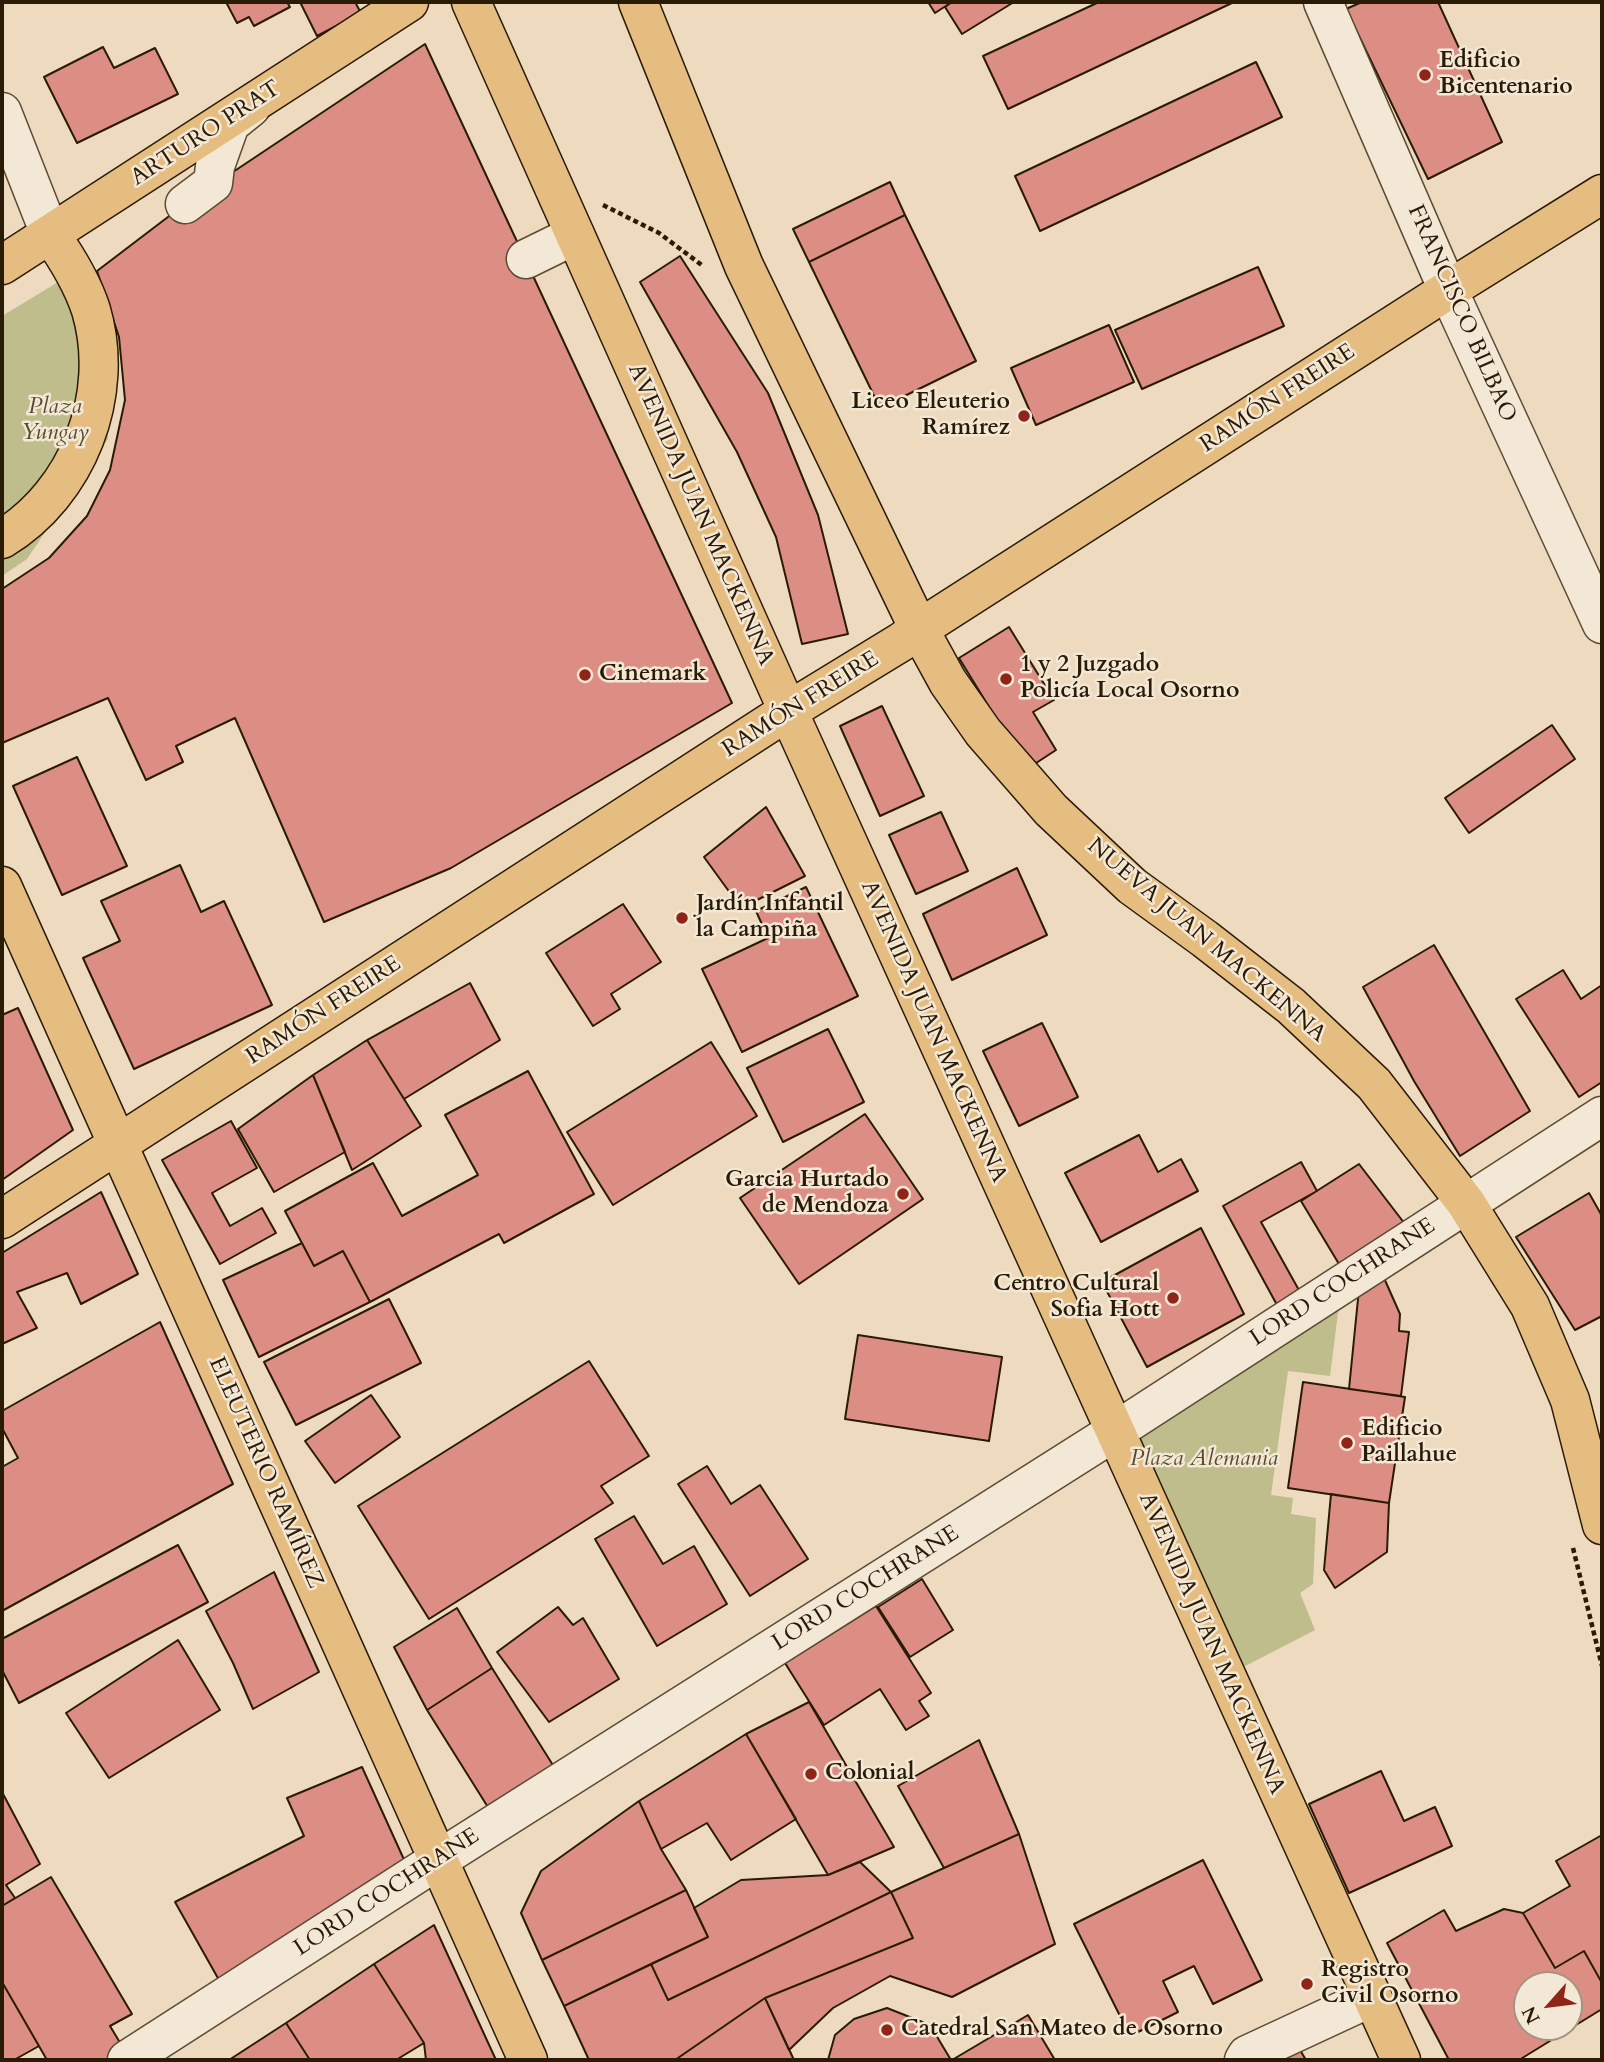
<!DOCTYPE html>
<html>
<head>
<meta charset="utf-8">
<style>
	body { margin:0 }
	#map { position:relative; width:1604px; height:2062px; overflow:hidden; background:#eddabf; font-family:Cardo,serif }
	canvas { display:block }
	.frame { position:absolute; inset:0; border:4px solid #2a1b06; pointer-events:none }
	.north { position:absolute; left:1513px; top:1971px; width:70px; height:70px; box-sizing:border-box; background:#f3e7d5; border:2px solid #a39582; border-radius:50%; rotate:242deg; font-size:19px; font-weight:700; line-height:28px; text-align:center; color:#2a1b06 }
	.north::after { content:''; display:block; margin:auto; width:24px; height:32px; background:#8f2418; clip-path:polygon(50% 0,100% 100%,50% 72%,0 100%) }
</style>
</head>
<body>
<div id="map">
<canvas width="1604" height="2062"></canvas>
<div class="frame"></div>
<div class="north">N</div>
</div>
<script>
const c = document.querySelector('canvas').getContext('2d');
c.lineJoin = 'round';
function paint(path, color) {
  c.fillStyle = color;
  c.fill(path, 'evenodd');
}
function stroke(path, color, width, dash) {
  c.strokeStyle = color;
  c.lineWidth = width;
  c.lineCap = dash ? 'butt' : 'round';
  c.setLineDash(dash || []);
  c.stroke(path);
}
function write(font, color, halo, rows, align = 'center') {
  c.font = font + ' Cardo,serif';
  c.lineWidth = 5;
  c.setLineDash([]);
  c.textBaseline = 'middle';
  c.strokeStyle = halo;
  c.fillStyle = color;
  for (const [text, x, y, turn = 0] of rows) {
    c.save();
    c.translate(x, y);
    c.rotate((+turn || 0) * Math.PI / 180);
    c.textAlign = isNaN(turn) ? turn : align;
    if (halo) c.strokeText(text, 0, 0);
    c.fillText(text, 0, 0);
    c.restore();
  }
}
paint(new Path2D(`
	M 83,267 L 105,305 L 108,439 L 27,559 L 2,576 L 2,316 Z
	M 1341,1289 L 1330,1376 L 1288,1371 L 1271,1495 L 1293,1498 L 1291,1514 L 1316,1518 L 1313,1584 L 1300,1593 L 1315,1630 L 1224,1677 L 1114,1432 Z`), '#c0bd8c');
const building = new Path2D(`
	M 226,2 L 287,2 L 290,7 L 254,26 L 249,17 L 237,23 Z
	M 300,2 L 355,2 L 361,13 L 317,36 Z
	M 928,2 L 952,2 L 935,13 Z
	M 952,2 L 1014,2 L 962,34 L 945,7 Z
	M 1099,2 L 1234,2 L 1008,109 L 983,56 Z
	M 1362,2 L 1438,2 L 1502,142 L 1428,179 L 1346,9 Z
	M 425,44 L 732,703 L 451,868 L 324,922 L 235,718 L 176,746 L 183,762 L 146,780 L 108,698 L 2,743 L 2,589 L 49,558 L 87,516 L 110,470 L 125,400 L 119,337 L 97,271 L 185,204 Z
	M 103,47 L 114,68 L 155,48 L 178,94 L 77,143 L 44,77 Z
	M 1256,62 L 1282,117 L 1040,231 L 1015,176 Z
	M 890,182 L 905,215 L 809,262 L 793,229 Z
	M 905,215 L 976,361 L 880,408 L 809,262 Z
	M 680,256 L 768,393 L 818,515 L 848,634 L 802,644 L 776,537 L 737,452 L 640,282 Z
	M 1258,267 L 1284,326 L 1142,389 L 1115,330 Z
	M 1109,325 L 1134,382 L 1036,425 L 1011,368 Z
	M 1009,627 L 1054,700 L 1033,712 L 1056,750 L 1027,769 L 959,658 Z
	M 882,706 L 924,796 L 880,816 L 840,726 Z
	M 1552,725 L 1575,759 L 1469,833 L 1445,798 Z
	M 77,757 L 127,866 L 62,895 L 13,786 Z
	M 766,807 L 805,876 L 741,908 L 704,857 Z
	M 941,812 L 968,871 L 916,894 L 889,835 Z
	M 180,865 L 201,912 L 224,901 L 272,1005 L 134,1069 L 83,958 L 120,941 L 101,901 Z
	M 1017,868 L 1047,935 L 952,980 L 923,914 Z
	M 806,887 L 858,996 L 742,1052 L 702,969 L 768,938 L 756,911 Z
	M 623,904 L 661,962 L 611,994 L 620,1009 L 593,1026 L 546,953 Z
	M 1434,945 L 1530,1111 L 1460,1156 L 1414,1081 L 1363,987 Z
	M 1563,970 L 1581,999 L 1602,985 L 1602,1082 L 1579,1097 L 1516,999 Z
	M 470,983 L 500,1040 L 404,1099 L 367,1040 Z
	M 18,1008 L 73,1130 L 2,1180 L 2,1015 Z
	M 1042,1023 L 1078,1097 L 1019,1126 L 983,1051 Z
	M 828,1029 L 864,1102 L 783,1142 L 747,1068 Z
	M 367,1040 L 421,1126 L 352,1170 L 313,1075 Z
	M 711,1042 L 757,1116 L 613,1205 L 567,1132 Z
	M 528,1071 L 594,1194 L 504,1243 L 499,1234 L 370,1302 L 343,1251 L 314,1266 L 285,1211 L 373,1163 L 402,1216 L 478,1175 L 445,1115 Z
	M 313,1075 L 345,1152 L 274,1192 L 238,1129 Z
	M 865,1114 L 923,1199 L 799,1284 L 740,1198 Z
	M 231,1121 L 257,1168 L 212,1193 L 230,1226 L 262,1208 L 276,1233 L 220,1264 L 162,1160 Z
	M 1139,1135 L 1158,1172 L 1181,1159 L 1198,1191 L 1101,1242 L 1065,1173 Z
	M 1301,1162 L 1317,1191 L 1261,1222 L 1300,1292 L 1277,1305 L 1223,1206 Z
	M 1359,1164 L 1408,1228 L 1342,1269 L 1301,1201 Z
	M 101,1192 L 138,1274 L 81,1304 L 67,1273 L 17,1292 L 37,1328 L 2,1344 L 2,1253 Z
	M 1589,1193 L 1602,1216 L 1602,1316 L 1575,1330 L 1516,1237 Z
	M 1201,1228 L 1244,1314 L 1147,1367 L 1102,1282 Z
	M 302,1243 L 314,1266 L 343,1251 L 370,1302 L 259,1357 L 223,1280 Z
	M 1384,1278 L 1400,1314 L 1399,1331 L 1409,1332 L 1401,1396 L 1349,1389 L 1359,1289 Z
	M 389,1299 L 421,1363 L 296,1425 L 264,1362 Z
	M 160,1322 L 233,1484 L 2,1611 L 2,1467 L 18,1458 L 2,1428 L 2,1411 Z
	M 858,1335 L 1002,1357 L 989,1441 L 845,1419 Z
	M 589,1361 L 649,1456 L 601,1486 L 613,1503 L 429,1619 L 358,1506 Z
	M 1303,1382 L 1405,1397 L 1389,1503 L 1288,1488 Z
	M 371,1395 L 400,1437 L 335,1483 L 305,1441 Z
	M 707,1466 L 731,1504 L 760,1485 L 808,1559 L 750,1596 L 678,1484 Z
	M 1331,1494 L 1389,1503 L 1387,1552 L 1335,1588 L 1324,1570 Z
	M 634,1516 L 663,1564 L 694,1546 L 727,1604 L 657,1646 L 595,1539 Z
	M 178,1545 L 208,1602 L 19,1703 L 2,1670 L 2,1639 Z
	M 274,1572 L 319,1672 L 253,1709 L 233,1663 L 206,1611 Z
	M 922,1579 L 953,1630 L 910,1657 L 878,1607 Z
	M 876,1606 L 931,1693 L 919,1701 L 929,1716 L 906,1730 L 880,1689 L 824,1725 L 785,1663 Z
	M 558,1607 L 573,1625 L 583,1618 L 619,1679 L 549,1722 L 497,1652 Z
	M 457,1608 L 492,1668 L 427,1710 L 394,1647 Z
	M 178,1640 L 220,1710 L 109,1778 L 66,1713 Z
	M 492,1668 L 556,1770 L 491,1812 L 427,1710 Z
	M 809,1702 L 894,1847 L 828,1875 L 746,1734 Z
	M 746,1734 L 796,1819 L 731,1860 L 707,1823 L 661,1849 L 639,1801 Z
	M 979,1740 L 1019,1834 L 944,1868 L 898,1786 Z
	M 362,1767 L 406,1864 L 219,1980 L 175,1902 L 304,1836 L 287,1798 Z
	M 1381,1771 L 1404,1821 L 1435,1807 L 1452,1846 L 1349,1893 L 1309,1804 Z
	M 2,1792 L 40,1864 L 6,1885 L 15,1898 L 2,1906 Z
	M 639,1801 L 661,1849 L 686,1890 L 542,1960 L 521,1913 L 541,1871 Z
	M 1019,1834 L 1055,1944 L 952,1997 L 890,1976 L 833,2008 L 789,2050 L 765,1998 L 913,1938 L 891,1892 Z
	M 1602,1835 L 1602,1983 L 1584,1951 L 1555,1968 L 1523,1913 L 1570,1886 L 1556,1861 Z
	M 1203,1860 L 1262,1980 L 1213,2004 L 1194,1966 L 1163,1981 L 1178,2012 L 1130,2036 L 1074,1924 Z
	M 860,1862 L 891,1892 L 668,2000 L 651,1964 L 708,1937 L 694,1908 L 741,1880 L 828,1875 Z
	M 51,1877 L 132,2014 L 110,2026 L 125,2051 L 110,2060 L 47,2060 L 2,1982 L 2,1906 Z
	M 686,1890 L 708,1937 L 564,2006 L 542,1960 Z
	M 891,1892 L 913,1938 L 765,1998 L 675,2060 L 589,2060 L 564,2006 L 651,1964 L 668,2000 Z
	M 1504,1909 L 1523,1913 L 1555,1968 L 1584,1951 L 1602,1983 L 1602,2009 L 1519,2060 L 1449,2060 L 1387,1943 L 1444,1910 L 1456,1931 ZM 1527,1985 L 1569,1985 L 1569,2027 L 1527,2027 Z
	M 434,1925 L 496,2060 L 426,2060 L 424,2043 L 374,1964 Z
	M 374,1964 L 424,2043 L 396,2060 L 310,2060 L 286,2023 Z
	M 2,1982 L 39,2046 L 14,2060 L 2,2060 Z
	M 765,1998 L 794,2060 L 675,2060 Z
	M 887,2008 L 930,2025 L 951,2060 L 828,2060 L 835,2035 L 854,2019 Z
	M 1028,2015 L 1055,2060 L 952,2060 Z
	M 286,2023 L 310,2060 L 229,2060 Z
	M 1300,2050 L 1306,2060 L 1283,2060 Z`);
paint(building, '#dd8e84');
stroke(building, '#2a1b06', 2);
const minor = new Path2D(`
	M 1323,2 L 1448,290 L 1602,624
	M 2,112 L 50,234
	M 185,204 L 213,183 L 215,166 L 230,124 L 251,107
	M 526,259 L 575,235
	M 127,2060 L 438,1860 L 1114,1432 L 1602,1116
	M 1244,2060 L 1247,2055 L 1372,1997`);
const major = new Path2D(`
	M 471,2 L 788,711 L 1401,2060
	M 638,2 L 744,266 L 919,629 L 948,682 L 983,732 L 1051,810 L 1132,886 L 1205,939 L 1291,1006 L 1374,1084 L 1466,1203 L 1530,1306 L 1570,1400 L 1602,1525
	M 2,265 L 409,2
	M 2,539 C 78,493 116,395 91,310 C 82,282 67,258 50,234
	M 2,886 L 528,2060
	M 2,1219 L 788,711 L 901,642 L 919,629 L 1448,290 L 1602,194`);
stroke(minor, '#5b4b34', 41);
stroke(major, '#2a1b06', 41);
stroke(new Path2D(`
	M 603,205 L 659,233 L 703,266
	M 1573,1548 L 1602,1666`), '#2a1b06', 4.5, [5, 3.5]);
stroke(minor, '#f3e7d5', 38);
stroke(major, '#e6bd80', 38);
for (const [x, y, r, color] of [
	[1425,75,7,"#8f2418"],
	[1024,416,7,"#8f2418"],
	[585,675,7,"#8f2418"],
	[1006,679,7,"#8f2418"],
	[682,918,7,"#8f2418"],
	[903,1194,7,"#8f2418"],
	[1173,1298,7,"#8f2418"],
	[1347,1443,7,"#8f2418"],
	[811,1774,7,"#8f2418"],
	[1307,1984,7,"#8f2418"],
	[887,2030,7,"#8f2418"]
]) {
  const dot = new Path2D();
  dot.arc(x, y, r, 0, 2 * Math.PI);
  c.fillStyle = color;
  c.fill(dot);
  stroke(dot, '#f3e7d5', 2.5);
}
write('bold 23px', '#2a1b06', '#f3e7d5', [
	["Edificio",1439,62],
	["Bicentenario",1439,88],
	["Liceo Eleuterio",1010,403,"right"],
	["Ramírez",1010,429,"right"],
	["1 y 2 Juzgado",1020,666],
	["Policía Local Osorno",1020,692],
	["Cinemark",599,675],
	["Jardín Infantil",696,905],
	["la Campiña",696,931],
	["Garcia Hurtado",889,1181,"right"],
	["de Mendoza",889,1207,"right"],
	["Centro Cultural",1159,1285,"right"],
	["Sofia Hott",1159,1311,"right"],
	["Edificio",1361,1430],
	["Paillahue",1361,1456],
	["Colonial",825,1774],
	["Registro",1321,1971],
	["Civil Osorno",1321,1997],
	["Catedral San Mateo de Osorno",901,2030]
], 'left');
write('23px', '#2a1b06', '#f3e7d5', [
	["ARTURO PRAT",206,134,-33],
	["FRANCISCO BILBAO",1461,314,66],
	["RAMÓN FREIRE",1278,399,-33],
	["AVENIDA JUAN MACKENNA",700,515,66],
	["RAMÓN FREIRE",801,705,-32],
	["NUEVA JUAN MACKENNA",1206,941,40],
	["RAMÓN FREIRE",324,1011,-33],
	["AVENIDA JUAN MACKENNA",933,1032,66],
	["LORD COCHRANE",1343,1283,-33],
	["ELEUTERIO RAMÍREZ",265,1473,66],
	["LORD COCHRANE",866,1589,-32],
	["AVENIDA JUAN MACKENNA",1211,1644,66],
	["LORD COCHRANE",387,1893,-33]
]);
write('italic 23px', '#574c2e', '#f3e7d5', [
	["Plaza",55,408],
	["Yungay",55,434],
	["Plaza Alemania",1204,1460]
]);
</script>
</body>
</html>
